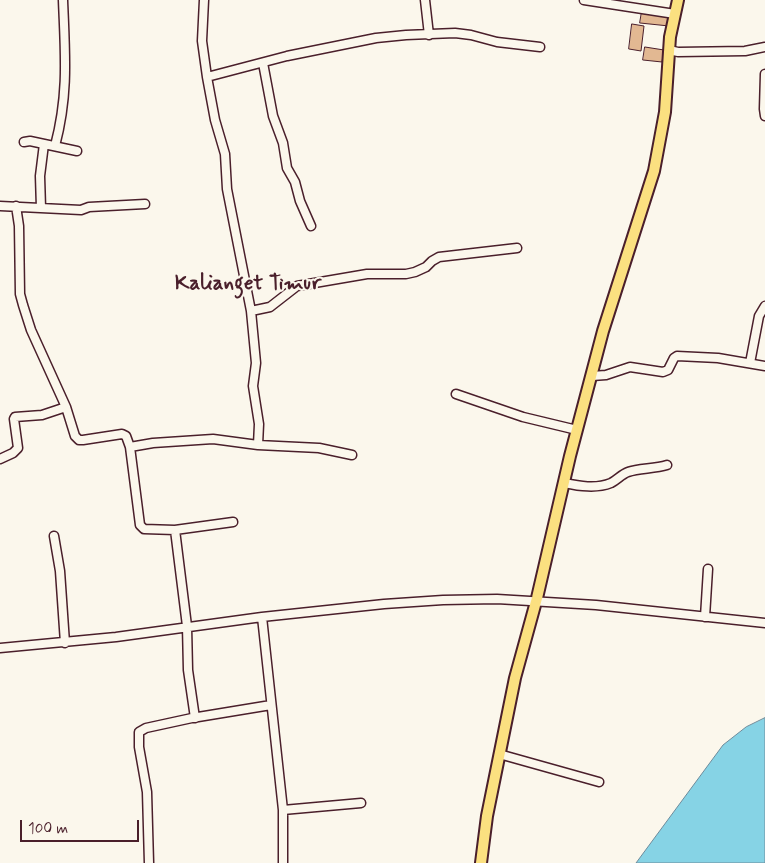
<!DOCTYPE html>
<html>
<head>
<meta charset="utf-8">
<style>
	body { margin:0 }
	#map { position:relative; width:765px; height:863px; overflow:hidden; background:#fbf7ec; font-family:Mynerve,sans-serif }
	canvas { display:block }
	.scale { position:absolute; left:20px; top:820px; width:119px; height:22px; box-sizing:border-box; border:2px solid #4a1f2b; border-top:0; padding-left:6px; font-size:15px; line-height:18px; white-space:nowrap; color:#4a1f2b; -webkit-text-stroke:4px #fbf7ec; paint-order:stroke }
</style>
</head>
<body>
<div id="map">
<canvas width="765" height="863"></canvas>
<div class="scale">100 m</div>
</div>
<script>
const c = document.querySelector('canvas').getContext('2d');
c.lineJoin = 'round';
function paint(path, color) {
  c.fillStyle = color;
  c.fill(path, 'evenodd');
}
function stroke(path, color, width, dash) {
  c.strokeStyle = color;
  c.lineWidth = width;
  c.lineCap = dash ? 'butt' : 'round';
  c.setLineDash(dash || []);
  c.stroke(path);
}
function write(font, color, halo, rows, align = 'center') {
  c.font = font + ' Mynerve,sans-serif';
  c.lineWidth = 4;
  c.setLineDash([]);
  c.textBaseline = 'middle';
  c.strokeStyle = halo;
  c.fillStyle = color;
  for (const [text, x, y, turn = 0] of rows) {
    c.save();
    c.translate(x, y);
    c.rotate((+turn || 0) * Math.PI / 180);
    c.textAlign = isNaN(turn) ? turn : align;
    if (halo) c.strokeText(text, 0, 0);
    c.fillText(text, 0, 0);
    c.restore();
  }
}
const water = new Path2D(`
	M 765,718 L 765,863 L 636,863 L 723,745 L 746,727 Z`);
paint(water, '#86d3e5');
stroke(water, '#6e8b9b', 1);
const building = new Path2D(`
	M 642,11 L 670,14 L 669,26 L 640,23 Z
	M 632,24 L 644,26 L 641,51 L 629,49 Z
	M 645,47 L 664,50 L 662,62 L 643,60 Z`);
paint(building, '#e2b892');
stroke(building, '#4a1f2b', 1);
const minor = new Path2D(`
	M 204,0 L 202,41 L 207,77 L 215,120 L 225,154 L 227,189 L 251,311 L 256,363 L 253,386 L 259,424 L 258,445 L 213,439 L 153,443 L 130,447 L 140,525 L 144,529 L 175,530 L 233,522
	M 425,0 L 429,35
	M 584,0 L 675,14
	M 669,50 L 678,52 L 745,51 L 765,47
	M 263,63 L 273,116 L 283,143 L 287,168 L 295,182 L 300,201 L 311,226
	M 765,74 L 764,109 L 765,116
	M 207,77 L 287,56 L 376,38 L 406,35 L 455,33 L 471,35 L 497,42 L 540,47
	M 24,142 L 30,141 L 77,151
	M 55,146 C 69,93 65,53 63,0
	M 0,206 L 81,210 L 89,207 L 145,204
	M 16,206 L 19,226 L 20,294 L 23,305 L 31,330 L 66,407 L 75,436 L 79,440 L 83,440 L 122,434 L 126,436 L 130,447
	M 41,208 L 40,176 L 44,144
	M 251,311 L 270,307 L 297,286 L 367,274 L 406,274 L 415,272 L 426,267 L 432,261 L 439,257 L 517,248
	M 750,363 L 759,316 L 765,306
	M 592,376 L 606,375 L 630,367 L 663,372 L 668,370 L 674,358 L 677,356 L 718,358 L 765,366
	M 456,394 L 523,417 L 577,430
	M 258,445 L 319,448 L 352,455
	M 0,459 L 13,453 L 18,448 L 14,419 L 15,417 L 42,415 L 66,407
	M 564,483 C 579,486 596,489 611,483 C 617,480 622,474 628,472 C 639,468 654,469 667,465
	M 175,530 L 187,626 L 188,670 L 195,718
	M 54,536 L 60,571 L 65,643
	M 262,617 L 283,810 L 283,863
	M 705,617 L 708,569
	M 0,648 L 116,637 L 262,617 L 384,604 L 443,600 L 497,599 L 596,605 L 765,623
	M 499,754 L 599,782
	M 283,810 L 361,803
	M 149,863 L 147,792 L 139,747 L 139,732 L 146,728 L 192,718 L 271,705`);
const major = new Path2D(`
	M 481,863 L 487,816 L 515,678 L 537,598 L 570,456 L 603,331 L 654,171 L 665,112 L 670,37 L 678,0`);
stroke(minor, '#4a1f2b', 11);
stroke(major, '#4a1f2b', 14);
stroke(minor, '#fbf7ec', 8);
stroke(major, '#fbe080', 10);
write('bold 21px', '#4a1f2b', '#fbf7ec', [
	["Kalianget Timur",248,285]
]);
</script>
</body>
</html>
